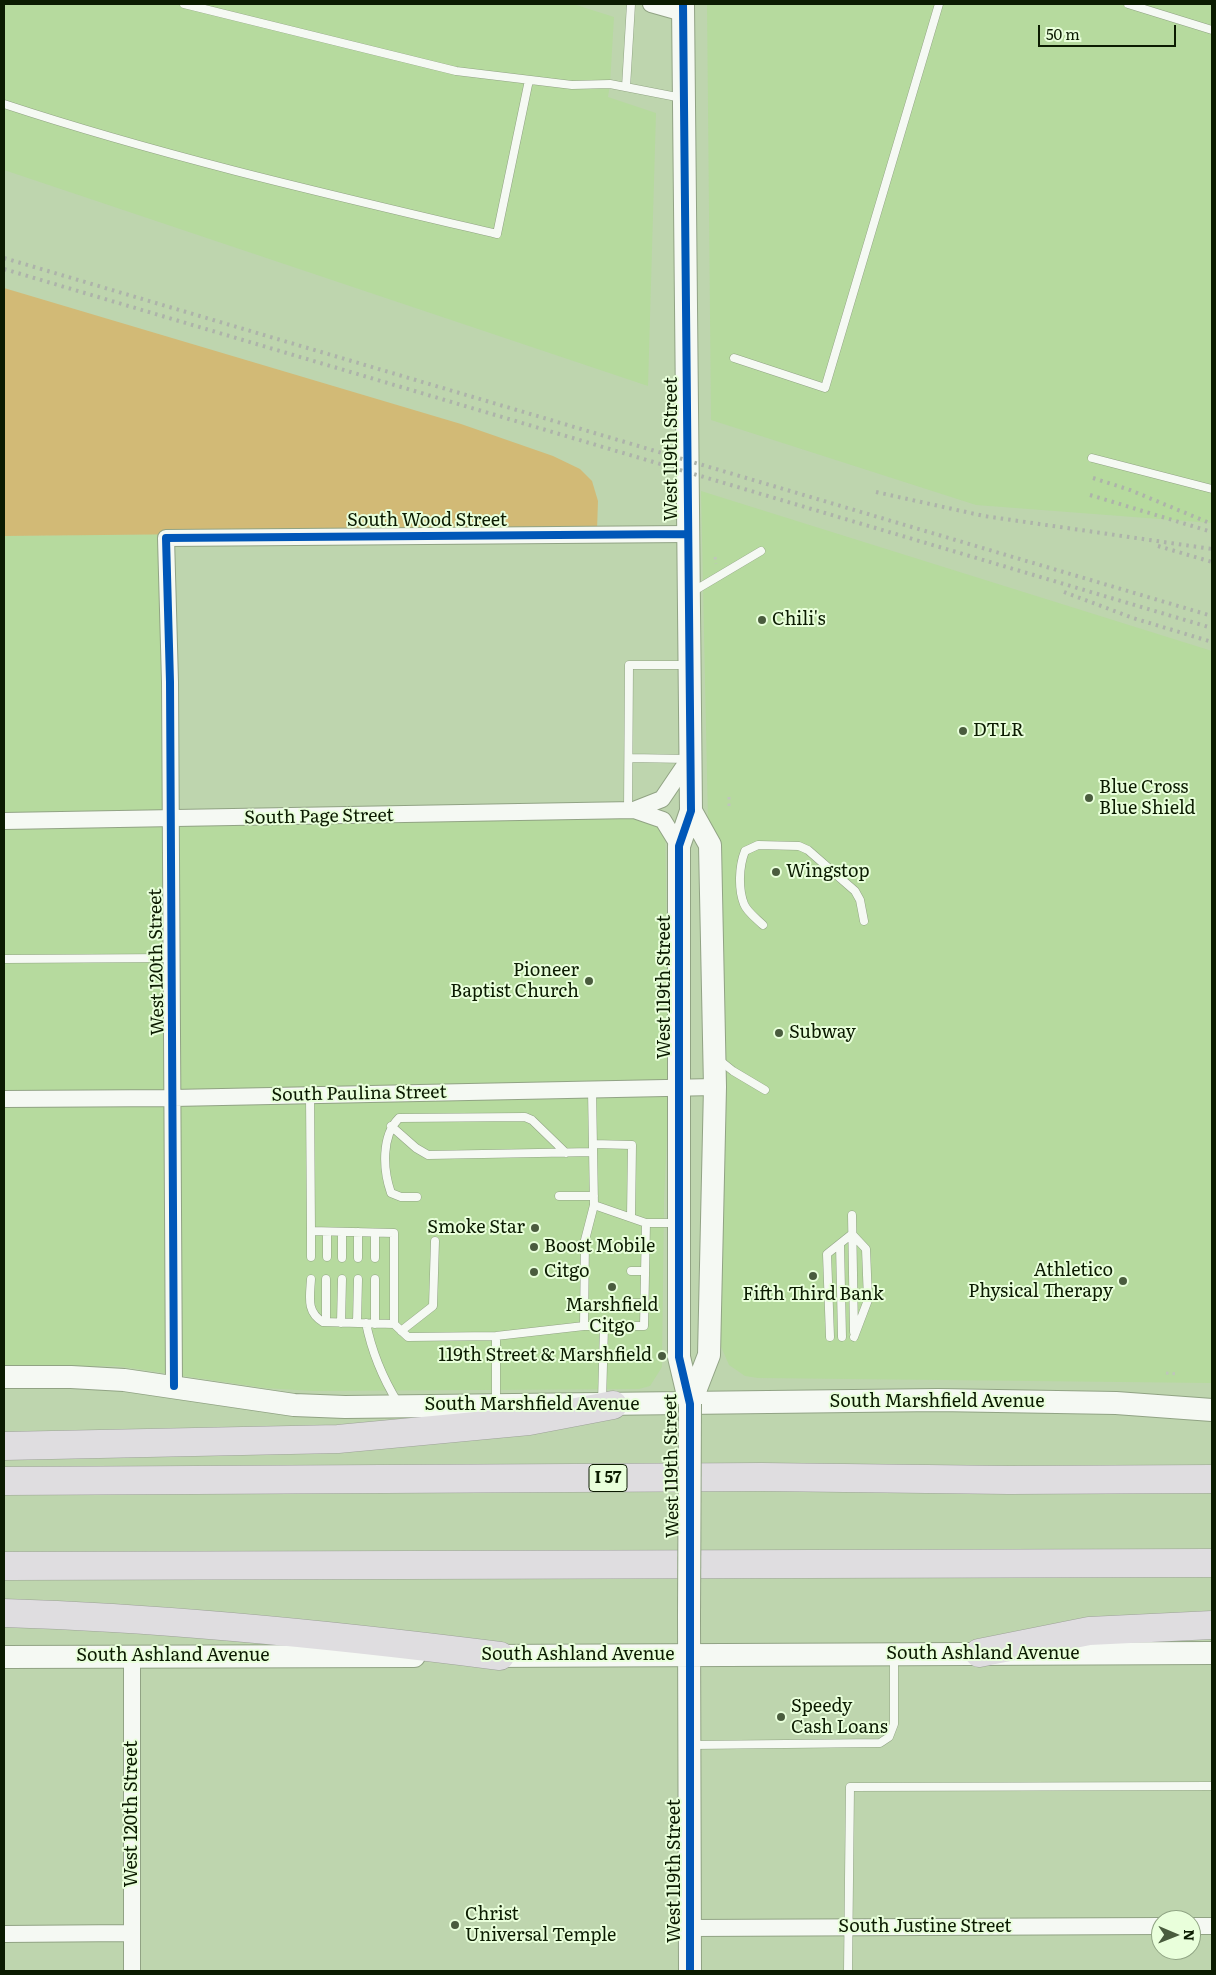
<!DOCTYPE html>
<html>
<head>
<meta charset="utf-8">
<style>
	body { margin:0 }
	#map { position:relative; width:1216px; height:1975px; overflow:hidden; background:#bed5ae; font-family:Literata,serif }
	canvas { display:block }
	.frame { position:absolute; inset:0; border:5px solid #0b1b01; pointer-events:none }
	.north { position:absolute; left:1151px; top:1910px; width:50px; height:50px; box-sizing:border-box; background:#e9ffdb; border:1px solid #90a484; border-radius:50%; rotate:91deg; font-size:14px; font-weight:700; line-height:20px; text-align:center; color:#0b1b01 }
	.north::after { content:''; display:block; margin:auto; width:18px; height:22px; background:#4a5c3e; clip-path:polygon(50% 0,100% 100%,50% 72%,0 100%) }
	.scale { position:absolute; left:1038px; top:25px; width:138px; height:22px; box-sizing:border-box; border:2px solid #0b1b01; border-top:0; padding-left:6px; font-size:15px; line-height:18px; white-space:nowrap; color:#0b1b01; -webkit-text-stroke:4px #e9ffdb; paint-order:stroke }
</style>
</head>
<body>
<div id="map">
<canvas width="1216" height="1975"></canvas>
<div class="frame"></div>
<div class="north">N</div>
<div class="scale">50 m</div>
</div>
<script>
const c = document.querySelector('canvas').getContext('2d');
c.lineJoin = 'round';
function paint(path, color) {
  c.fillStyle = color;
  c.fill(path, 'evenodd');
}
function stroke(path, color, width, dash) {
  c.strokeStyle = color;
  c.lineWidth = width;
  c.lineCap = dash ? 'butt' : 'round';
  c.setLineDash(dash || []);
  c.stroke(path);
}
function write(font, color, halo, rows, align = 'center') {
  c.font = font + ' Literata,serif';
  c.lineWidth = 4;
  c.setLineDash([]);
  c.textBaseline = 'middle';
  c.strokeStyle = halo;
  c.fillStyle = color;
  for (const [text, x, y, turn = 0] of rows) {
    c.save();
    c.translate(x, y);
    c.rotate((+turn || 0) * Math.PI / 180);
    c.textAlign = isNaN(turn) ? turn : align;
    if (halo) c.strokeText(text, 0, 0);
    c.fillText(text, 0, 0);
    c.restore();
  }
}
paint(new Path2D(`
	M 4,4 L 573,4 L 614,17 L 610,84 L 608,97 L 656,113 L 648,386 L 4,170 Z
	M 707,4 L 1212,4 L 1212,523 L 976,505 L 711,420 Z
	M 701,491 L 1212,651 L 1212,1383 L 758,1378 L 745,1376 L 729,1365 L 719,1342 Z
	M 163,534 L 165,824 L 665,816 L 669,1091 L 664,1200 L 662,1367 L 650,1386 L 639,1389 L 314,1391 L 265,1388 L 117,1366 L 4,1366 L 4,536 Z`), '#b6da9e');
paint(new Path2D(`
	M 4,288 L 461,424 L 553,456 L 580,469 L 592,481 L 598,501 L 597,530 L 4,536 Z`), '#d2ba76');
const lane = new Path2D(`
	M 184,4 L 456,71 L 572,85 L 610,84 L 682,98
	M 1128,4 L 1212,30
	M 626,87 L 631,4
	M 4,104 C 165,157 331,195 497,234 L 529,80
	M 734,358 L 825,388 L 939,4
	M 1092,458 L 1212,489
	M 692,592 L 761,551
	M 629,758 L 689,759
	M 628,811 L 629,665 L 687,665
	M 763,925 C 756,918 747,912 744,904 C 738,889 739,866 745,851 L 758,845 L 799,846 L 808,850 L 855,891 L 860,900 L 864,921
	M 4,959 L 172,958
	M 718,1059 L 733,1071 L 765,1090
	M 310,1095 L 311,1231 L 394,1233 L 394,1324 L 408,1337 L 496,1336 L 584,1326 L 644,1326 L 646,1223 L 676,1223
	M 391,1126 L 416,1148 L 428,1155 L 593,1152
	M 593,1144 L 632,1145 L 631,1217
	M 559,1196 L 594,1196
	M 417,1197 L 401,1197 L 391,1193 C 383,1170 381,1136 399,1118 L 525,1117 L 532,1120 L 566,1153
	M 594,1205 L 646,1223
	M 852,1215 L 854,1332
	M 840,1244 L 842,1337
	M 311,1257 L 311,1231
	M 327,1257 L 327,1232
	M 342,1258 L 342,1232
	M 358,1258 L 358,1232
	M 375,1258 L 375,1233
	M 631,1271 L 645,1271
	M 311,1279 C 310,1297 306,1312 323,1322 L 394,1324
	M 631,1303 L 644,1303
	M 326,1322 L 326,1279
	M 341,1323 L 342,1279
	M 357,1323 L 358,1279
	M 366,1323 C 372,1353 382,1377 398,1403
	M 375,1324 L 375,1279
	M 584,1326 L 585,1240 L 594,1205 L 592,1090
	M 401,1331 L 433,1306 L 435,1241
	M 830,1337 L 827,1254 L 852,1234 L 866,1249 L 868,1300 L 854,1337
	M 602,1402 L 604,1326
	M 496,1404 L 496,1336
	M 692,1745 L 880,1743 L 889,1737 L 894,1724 L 894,1656
	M 848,1971 L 850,1787 L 1212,1786`);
const street = new Path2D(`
	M 651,4 L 683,13
	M 634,810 L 662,799 L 689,759
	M 4,821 L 634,810 L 663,820 L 679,846
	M 4,1099 L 173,1098 L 715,1087
	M 174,1386 L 170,682 L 166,538 L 688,534
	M 1191,1926 L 1212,1926
	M 690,1928 L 1161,1926
	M 4,1934 L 131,1933
	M 132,1971 L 132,1656`);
const secondary = new Path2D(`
	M 683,4 L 691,811 L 679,846 L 679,1357 L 690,1404
	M 4,1377 L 71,1377 L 124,1380 L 294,1405 L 345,1407 L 938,1400 L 1116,1403 L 1212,1410
	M 690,1404 L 709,1355 L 715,1087 L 710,845 L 691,811
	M 689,1616 L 690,1971
	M 483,1656 L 1212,1653
	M 4,1657 L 414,1656`);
const highway = new Path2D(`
	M 4,1446 L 338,1439 L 529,1421 L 613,1405
	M 4,1481 L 762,1477 L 1009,1480 L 1212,1479
	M 4,1566 L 1212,1563
	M 4,1613 C 170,1618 335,1635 500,1656
	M 979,1653 L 1089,1631 L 1212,1625`);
stroke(lane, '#91a384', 9);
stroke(street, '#91a384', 18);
stroke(secondary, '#91a384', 24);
stroke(highway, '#9ca197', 29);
stroke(new Path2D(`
	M 715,557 L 716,564
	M 729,797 L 729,806
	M 1166,1373 L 1178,1374`), '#bfc6bb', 3, [2.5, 4]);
stroke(lane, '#f5f9f3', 8);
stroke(street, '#f5f9f3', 16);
stroke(secondary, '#f5f9f3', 22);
stroke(highway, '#dfdde0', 28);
stroke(new Path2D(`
	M 4,258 L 1212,616
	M 4,269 L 1212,628
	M 1093,478 L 1130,490 L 1212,524
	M 876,492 L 984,516 L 1212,549
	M 1090,495 L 1212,532
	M 1158,546 L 1212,562
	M 1064,592 L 1133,618 L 1212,642`), '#adb3aa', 4, [2.5, 5]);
const secondaryBridge = new Path2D(`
	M 689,1616 L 690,1404`);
stroke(secondaryBridge, '#91a384', 24, []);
stroke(secondaryBridge, '#f5f9f3', 22);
stroke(new Path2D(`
	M 683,4 L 691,811 L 679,846 L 679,1357 L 690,1404 L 690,1971
	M 174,1386 L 170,682 L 166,538 L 688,534`), '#0057b8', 8);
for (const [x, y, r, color] of [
	[762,620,5,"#4a5c3e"],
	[963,731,5,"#4a5c3e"],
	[1089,798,5,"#4a5c3e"],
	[776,872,5,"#4a5c3e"],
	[589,981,5,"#4a5c3e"],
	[779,1033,5,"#4a5c3e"],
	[535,1228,5,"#4a5c3e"],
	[534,1247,5,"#4a5c3e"],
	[534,1272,5,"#4a5c3e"],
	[813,1276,5,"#4a5c3e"],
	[1123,1281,5,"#4a5c3e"],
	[612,1287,5,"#4a5c3e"],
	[662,1356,5,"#4a5c3e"],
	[781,1717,5,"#4a5c3e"],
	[455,1925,5,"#4a5c3e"]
]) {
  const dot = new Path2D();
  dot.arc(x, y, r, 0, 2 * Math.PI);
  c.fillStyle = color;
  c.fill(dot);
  stroke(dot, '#e9ffdb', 2);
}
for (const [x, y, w] of [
	[608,1478,38]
]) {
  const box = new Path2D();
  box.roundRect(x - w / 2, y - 13.5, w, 27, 4);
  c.fillStyle = '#e9ffdb';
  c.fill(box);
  stroke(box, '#0b1b01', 1);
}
write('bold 16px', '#0b1b01', null, [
	["I 57",608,1478]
]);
write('18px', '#0b1b01', '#e9ffdb', [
	["West 119th Street",672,449,-90],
	["South Wood Street",427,521],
	["South Page Street",319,817,-1],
	["West 120th Street",157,962,-91],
	["West 119th Street",665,987,-90],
	["South Paulina Street",359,1094,-1],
	["South Marshfield Avenue",937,1402],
	["South Marshfield Avenue",532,1405],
	["West 119th Street",672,1466,-91],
	["South Ashland Avenue",983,1654],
	["South Ashland Avenue",578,1655],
	["South Ashland Avenue",173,1656],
	["West 120th Street",132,1814,-90],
	["West 119th Street",675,1871,-90],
	["South Justine Street",925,1927]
]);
write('18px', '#0b1b01', '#e9ffdb', [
	["Chili's",772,620],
	["DTLR",973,731],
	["Blue Cross",1099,788],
	["Blue Shield",1099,809],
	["Wingstop",786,872],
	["Pioneer",579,971,"right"],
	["Baptist Church",579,992,"right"],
	["Subway",789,1033],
	["Smoke Star",525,1228,"right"],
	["Boost Mobile",544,1247],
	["Athletico",1113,1271,"right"],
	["Physical Therapy",1113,1292,"right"],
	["Citgo",544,1272],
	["Fifth Third Bank",813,1295,"center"],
	["Marshfield",612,1306,"center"],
	["Citgo",612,1327,"center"],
	["119th Street & Marshfield",652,1356,"right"],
	["Speedy",791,1707],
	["Cash Loans",791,1728],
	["Christ",465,1915],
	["Universal Temple",465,1936]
], 'left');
</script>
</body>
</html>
